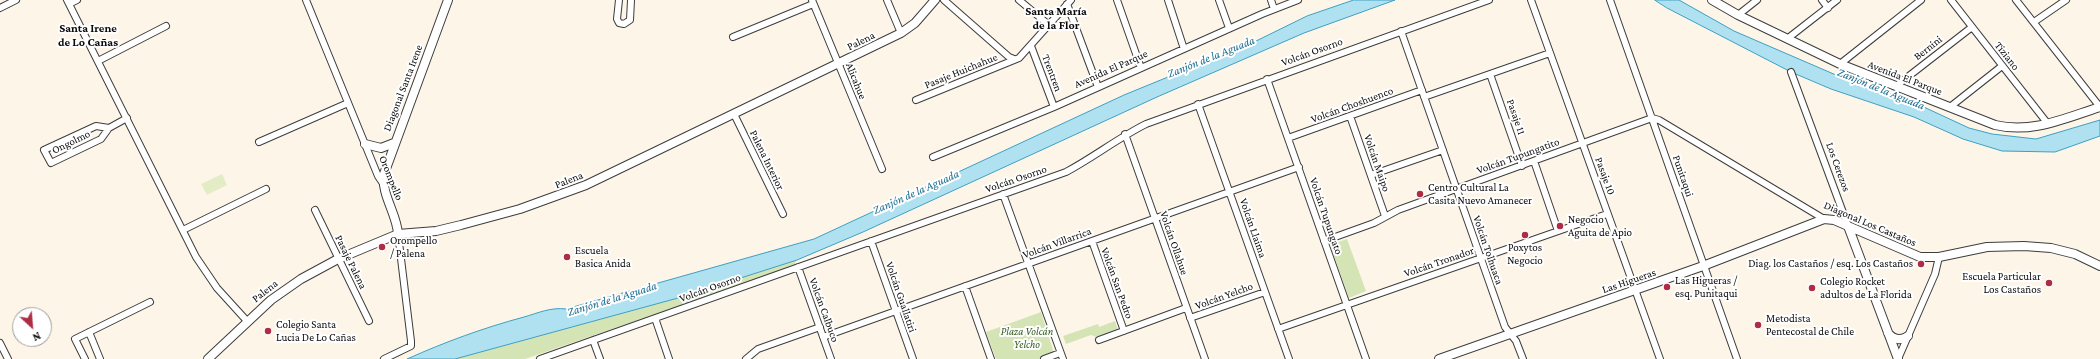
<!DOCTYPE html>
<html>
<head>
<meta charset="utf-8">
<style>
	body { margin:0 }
	#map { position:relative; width:2100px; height:359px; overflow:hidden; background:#fdf6e8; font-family:"Crimson Pro",serif }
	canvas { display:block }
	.north { position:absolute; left:12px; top:307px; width:40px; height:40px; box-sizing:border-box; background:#fff; border:1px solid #9d9d9d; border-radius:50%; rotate:154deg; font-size:11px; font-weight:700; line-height:16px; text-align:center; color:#0a0a0a }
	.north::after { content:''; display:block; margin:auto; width:14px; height:18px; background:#ae2d44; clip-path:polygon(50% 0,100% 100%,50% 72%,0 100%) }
</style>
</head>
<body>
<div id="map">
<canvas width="2100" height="359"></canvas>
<div class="north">N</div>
</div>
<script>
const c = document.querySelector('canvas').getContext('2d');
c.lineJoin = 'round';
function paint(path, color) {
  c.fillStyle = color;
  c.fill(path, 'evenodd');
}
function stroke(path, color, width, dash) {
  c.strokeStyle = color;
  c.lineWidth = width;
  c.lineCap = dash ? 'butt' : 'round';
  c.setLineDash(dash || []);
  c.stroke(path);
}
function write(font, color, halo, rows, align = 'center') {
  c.font = font + ' "Crimson Pro",serif';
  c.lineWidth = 4;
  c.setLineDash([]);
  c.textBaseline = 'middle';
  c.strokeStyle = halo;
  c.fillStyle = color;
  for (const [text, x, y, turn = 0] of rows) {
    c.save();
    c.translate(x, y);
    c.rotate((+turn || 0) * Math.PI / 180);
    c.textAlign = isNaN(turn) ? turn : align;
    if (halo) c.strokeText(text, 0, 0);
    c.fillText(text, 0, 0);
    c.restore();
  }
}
paint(new Path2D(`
	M 1347,239 L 1366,291 L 1349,298 L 1330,245 Z
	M 797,260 L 795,263 L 795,266 L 525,359 L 455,359 L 678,298 Z
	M 1041,312 L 1053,350 L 1050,355 L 1039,359 L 996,359 L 986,332 Z
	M 1115,321 L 1118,330 L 1099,338 L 1091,335 L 1066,344 L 1063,336 L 1098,324 L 1099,327 Z`), '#d4e4b5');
paint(new Path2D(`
	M 222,174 L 227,185 L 207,195 L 201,184 Z`), '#e4ecc6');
const water = new Path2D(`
	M 1354,0 L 1395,0 L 1304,33 L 1157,97 L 863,232 L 797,260 L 678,298 L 455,359 L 407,359 C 445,342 483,328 524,317 C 538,313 551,307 566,309 L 814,239 L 1124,95 L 1256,41 L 1307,16 Z
	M 1655,0 L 1679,0 L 1734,31 L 1836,75 L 1913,102 L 1969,128 L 1992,134 L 2036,139 L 2100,120 L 2100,136 L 2055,152 L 2002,151 L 1963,139 L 1914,117 L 1831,89 L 1791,72 L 1667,8 Z`);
paint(water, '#b0e1f1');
stroke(water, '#3d9fc3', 1);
const minor = new Path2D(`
	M 67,0 L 196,257 L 217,288 L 247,321
	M 306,0 L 378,176 L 384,185
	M 619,0 L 617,19 L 619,23 L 624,24 L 630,20 L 631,0
	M 812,0 L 882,169
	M 887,0 L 901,33
	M 944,0 L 1009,57 L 1014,59
	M 1019,0 L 1049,25
	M 1117,0 L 1141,68
	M 1168,0 L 1184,49
	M 1219,0 L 1229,28
	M 1271,0 L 1274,9
	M 1531,0 L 1660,359
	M 1610,0 L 1737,359
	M 1822,0 L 1828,8
	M 1951,0 L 2048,124
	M 2016,0 L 2100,107
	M 69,4 L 77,0
	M 1067,4 L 1098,87
	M 0,8 L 16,0
	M 1738,15 L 1757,0
	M 2034,22 L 2066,0
	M 1401,31 L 1505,327 L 1516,341 L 1523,359
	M 733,37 L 813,4
	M 1787,39 L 1837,0
	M 1031,46 L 1054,107
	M 98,61 L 166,26
	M 1840,64 L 1921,0
	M 1791,72 L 1848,226
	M 1490,74 L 1522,166
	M 1267,79 L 1366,359
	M 1896,86 L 1972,27
	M 1424,97 L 1550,53
	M 916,100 L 1019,58 L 1071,0
	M 1198,104 L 1289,359
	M 1950,107 L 2002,66
	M 734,114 L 783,214
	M 1350,116 L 1385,216
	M 109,128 L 96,126 L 44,150 L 51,163 L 101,139 L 109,128 L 127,118
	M 1125,134 L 1205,359
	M 1288,138 L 1422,90
	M 259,142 L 348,103
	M 933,157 L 1054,107 L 1262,14 L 1298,0
	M 1534,161 L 1558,231
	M 1371,175 L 1443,150
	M 1003,194 L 1063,359
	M 315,210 L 369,321
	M 183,230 L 266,189
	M 871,241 L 913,359
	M 1092,241 L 1124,331
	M 1324,241 L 1374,223 L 1398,210 L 1652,118 L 1659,120 L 1824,219
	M 798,267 L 831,359
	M 965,286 L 991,359
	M 655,318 L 669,359
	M 1190,318 L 1265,292
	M 1278,329 L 1607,214
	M 89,332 L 100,359
	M 823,337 L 1299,167
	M 593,340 L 600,359
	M 1099,340 L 1186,308
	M 0,343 L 8,359
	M 85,359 L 75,339 L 150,302
	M 384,359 L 411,346 L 411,341 L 398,234
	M 540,359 L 1066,172 C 1094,157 1118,138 1146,124 L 1489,0
	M 746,359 L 758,349 L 820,327
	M 1044,359 L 1060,353
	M 1898,359 L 1935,274 L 1939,257`);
const tertiary = new Path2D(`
	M 1712,0 L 1738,15 L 1840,64 L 1995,125 C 2032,134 2065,118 2100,107
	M 365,144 L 381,148 L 394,143
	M 1848,226 L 1898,359
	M 398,234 C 397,214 381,195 384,174 L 448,0
	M 1888,333 C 1894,340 1901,341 1908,336
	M 208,359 L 271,300 L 301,279 L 338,259 L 398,234 L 436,231 L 461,225 L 520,209 L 586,185 L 901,33 L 915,23 L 935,0
	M 1439,359 L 1703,266 L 1824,219 L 1834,220 L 1920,257 L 1939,257 L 1987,247 L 2024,246 L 2051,248 L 2075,254 L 2100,266`);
stroke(minor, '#3d3d3d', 8);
stroke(tertiary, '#3d3d3d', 10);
stroke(minor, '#fff', 6);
stroke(tertiary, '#fff', 8);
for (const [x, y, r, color] of [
	[1420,194,4,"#ae2d44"],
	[1560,226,4,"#ae2d44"],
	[1525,235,4,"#ae2d44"],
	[382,247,4,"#ae2d44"],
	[567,257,4,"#ae2d44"],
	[1921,264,4,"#ae2d44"],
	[2049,283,4,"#ae2d44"],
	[1667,287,4,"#ae2d44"],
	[1812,288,4,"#ae2d44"],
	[1758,325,4,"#ae2d44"],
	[268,331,4,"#ae2d44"]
]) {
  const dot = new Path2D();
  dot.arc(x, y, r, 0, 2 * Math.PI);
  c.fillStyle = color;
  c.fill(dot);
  stroke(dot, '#fff', 1.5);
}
write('11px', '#0a0a0a', '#fff', [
	["Palena",861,41,-26],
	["Bernini",1928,48,-38],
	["Volcán Osorno",1312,52,-20],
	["Tiziano",2007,56,52],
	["Avenida El Parque",1111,69,-24],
	["Pasaje Huichahue",961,71,-22],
	["Trentren",1052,73,69],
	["Avenida El Parque",1905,78,21],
	["Alicahue",856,81,68],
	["Diagonal Santa Irene",403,88,-69],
	["Volcán Choshuenco",1352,105,-20],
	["Pasaje 11",1516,117,71],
	["Ongolmo",71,142,-26],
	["Volcán Tupungatito",1518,156,-20],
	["Palena Interior",767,160,64],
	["Volcán Maipo",1377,163,71],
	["Los Cerezos",1838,167,70],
	["Pasaje 10",1605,176,70],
	["Punitaqui",1683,176,71],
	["Orompello",391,178,68],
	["Volcán Osorno",1016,179,-19],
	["Palena",569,180,-21],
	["Volcán Tupungato",1326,216,71],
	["Diagonal Los Castaños",1870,224,23],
	["Volcán Llaima",1253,228,71],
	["Volcán Villarrica",1057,243,-20],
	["Volcán Ollahue",1174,243,71],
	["Volcán Tolhuaca",1488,250,71],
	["Pasaje Palena",351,262,64],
	["Volcán Tronador",1439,262,-19],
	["Las Higueras",1629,281,-19],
	["Volcán San Pedro",1117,283,70],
	["Volcán Osorno",710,288,-20],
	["Palena",265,291,-38],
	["Volcán Yelcho",1224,296,-20],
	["Volcán Guallatiri",901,297,71],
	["Volcán Calbuco",824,310,70]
]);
write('11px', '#0a0a0a', '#fff', [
	["Centro Cultural La",1428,188],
	["Casita Nuevo Amanecer",1428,201],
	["Negocio",1568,220],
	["Aguita de Apio",1568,233],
	["Orompello",390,241],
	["/ Palena",390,254],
	["Poxytos",1525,248,"center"],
	["Negocio",1525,261,"center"],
	["Escuela",575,251],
	["Basica Anida",575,264],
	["Diag. los Castaños / esq. Los Castaños",1913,264,"right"],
	["Escuela Particular",2041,277,"right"],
	["Los Castaños",2041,290,"right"],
	["Las Higueras /",1675,281],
	["esq. Punitaqui",1675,294],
	["Colegio Rocket",1820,282],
	["adultos de La Florida",1820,295],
	["Metodista",1766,319],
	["Pentecostal de Chile",1766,332],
	["Colegio Santa",276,325],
	["Lucia De Lo Cañas",276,338]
], 'left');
write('italic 11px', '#345b20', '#fff', [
	["Plaza Volcán",1027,332],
	["Yelcho",1027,345]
]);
write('bold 12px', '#0a0a0a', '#fff', [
	["Santa María",1056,11],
	["de la Flor",1056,25],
	["Santa Irene",88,28],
	["de Lo Cañas",88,42]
]);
write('italic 12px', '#1d6e91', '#fff', [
	["Zanjón de la Aguada",1211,57,-22],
	["Zanjón de la Aguada",1881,89,22],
	["Zanjón de la Aguada",916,192,-24],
	["Zanjón de la Aguada",612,299,-17]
]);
</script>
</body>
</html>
